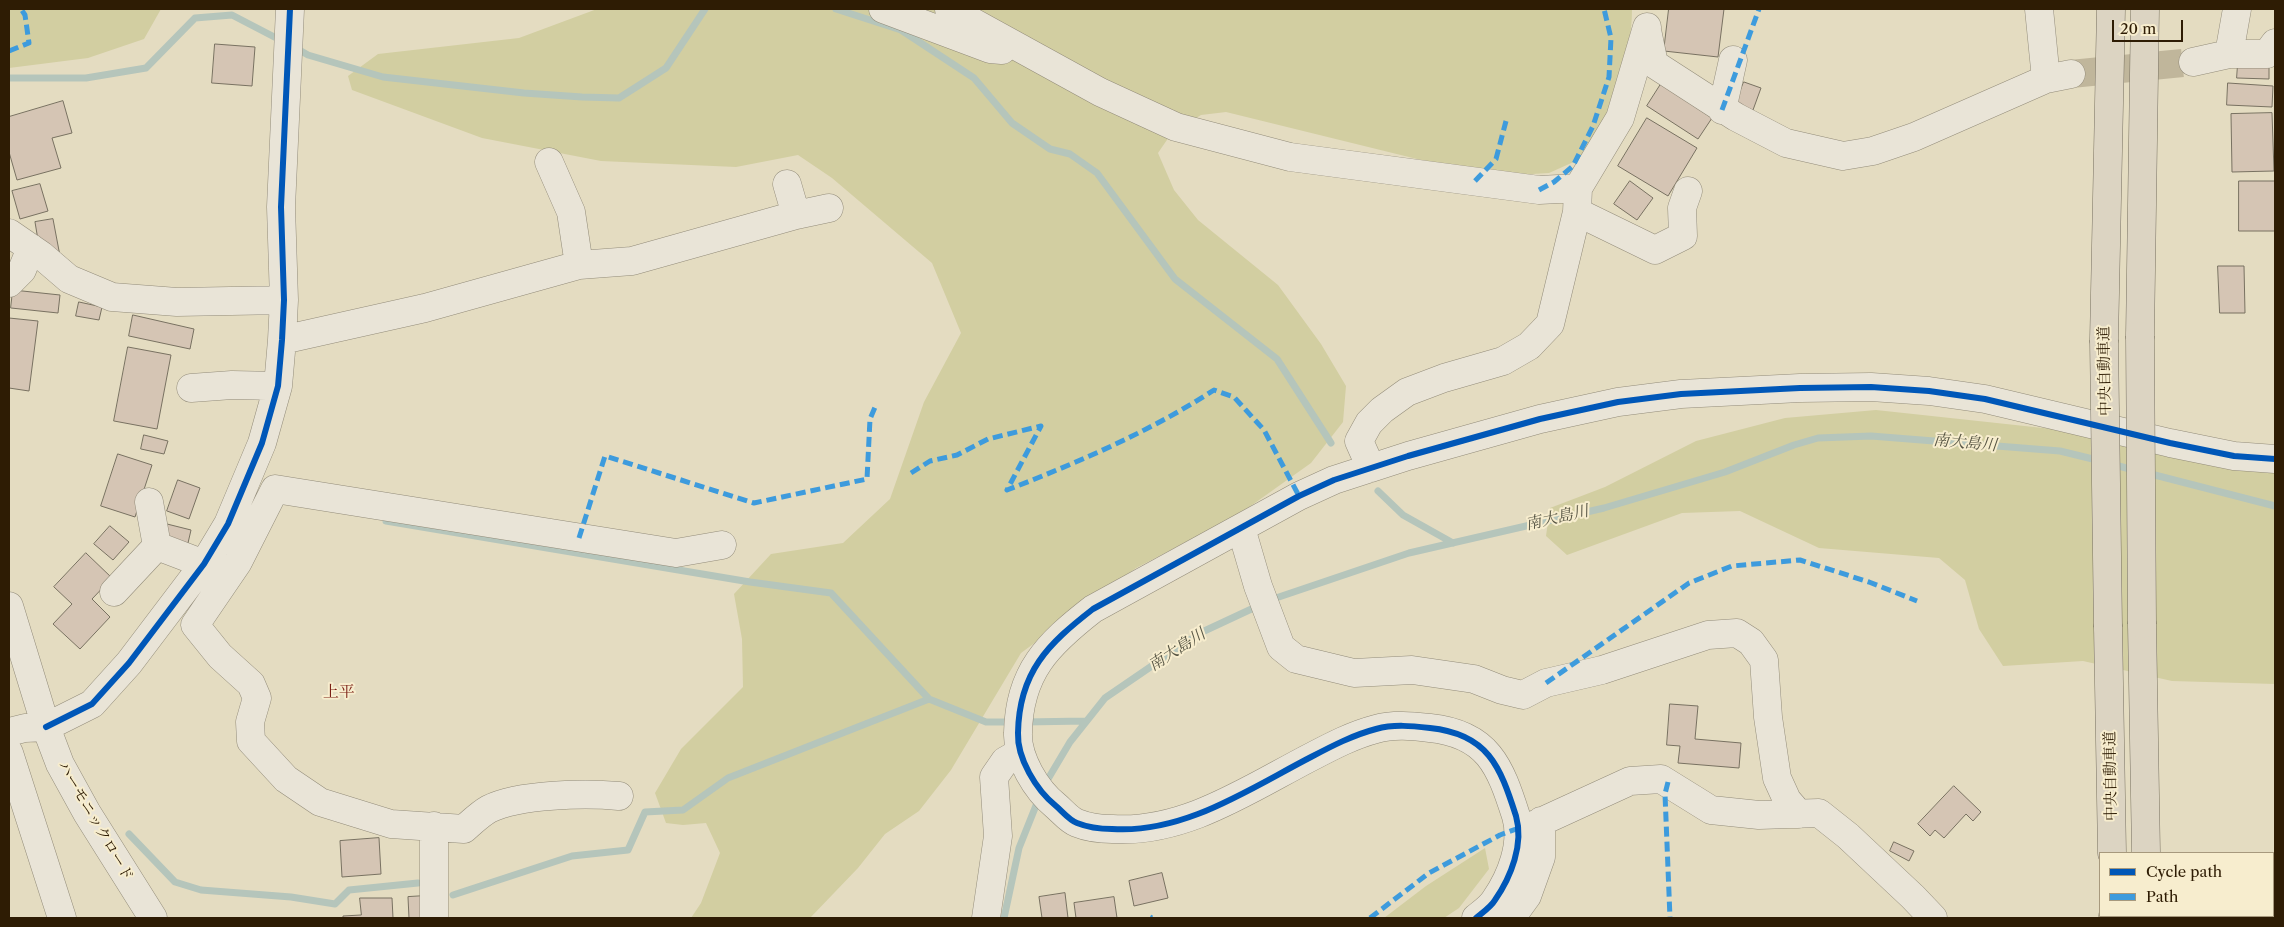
<!DOCTYPE html>
<html>
<head>
<meta charset="utf-8">
<style>
	body { margin:0 }
	#map { position:relative; width:2284px; height:927px; overflow:hidden; background:#e4dcc1; font-family:"Libre Caslon Text",serif }
	canvas { display:block }
	.frame { position:absolute; inset:0; border:10px solid #2e1c04; pointer-events:none }
	.legend { position:absolute; left:2099px; top:852px; width:175px; height:65px; box-sizing:border-box; background:#f7edce; border:1px solid #a7997d; margin:0; padding:6px 9px; list-style:none; font-size:15px; color:#2e1c04 }
	.legend li { display:flex; align-items:center; gap:10px; height:25px }
	.legend b { width:25px; border:1px solid #a7997d }
	.scale { position:absolute; left:2112px; top:20px; width:71px; height:22px; box-sizing:border-box; border:2px solid #2e1c04; border-top:0; padding-left:6px; font-size:15px; line-height:18px; white-space:nowrap; color:#2e1c04; -webkit-text-stroke:4px #f7edce; paint-order:stroke }
</style>
</head>
<body>
<div id="map">
<canvas width="2284" height="927"></canvas>
<div class="frame"></div>
<ul class="legend">
<li><b style="height:6px;background:#0057b8"></b>Cycle path</li>
<li><b style="height:6px;background:#3d9bdd"></b>Path</li>
</ul>
<div class="scale">20 m</div>
</div>
<script>
const c = document.querySelector('canvas').getContext('2d');
c.lineJoin = 'round';
function paint(path, color) {
  c.fillStyle = color;
  c.fill(path, 'evenodd');
}
function stroke(path, color, width, dash) {
  c.strokeStyle = color;
  c.lineWidth = width;
  c.lineCap = dash ? 'butt' : 'round';
  c.setLineDash(dash || []);
  c.stroke(path);
}
function write(font, color, halo, rows, align = 'center') {
  c.font = font + ' "Libre Caslon Text","Noto Serif JP",serif';
  c.lineWidth = 4;
  c.setLineDash([]);
  c.textBaseline = 'middle';
  c.strokeStyle = halo;
  c.fillStyle = color;
  for (const [text, x, y, turn = 0] of rows) {
    c.save();
    c.translate(x, y);
    c.rotate((+turn || 0) * Math.PI / 180);
    c.textAlign = isNaN(turn) ? turn : align;
    if (halo) c.strokeText(text, 0, 0);
    c.fillText(text, 0, 0);
    c.restore();
  }
}
paint(new Path2D(`
	M 9,9 L 161,9 L 144,39 L 88,58 L 9,68 Z
	M 597,9 L 1632,9 C 1632,63 1610,109 1587,156 L 1549,173 L 1516,175 L 1473,170 L 1417,159 L 1226,112 L 1201,115 L 1171,134 L 1158,153 L 1174,190 L 1198,220 L 1278,285 L 1321,344 L 1346,386 L 1343,422 L 1311,463 L 1238,515 L 1136,568 L 1021,653 L 951,770 L 919,811 L 885,834 L 858,868 L 810,918 L 691,918 L 701,903 L 720,853 L 706,823 L 683,825 L 666,823 L 655,793 L 681,749 L 743,687 L 742,639 L 734,594 L 771,554 L 843,543 L 890,499 L 924,402 L 961,333 L 932,263 L 832,178 L 798,155 L 736,167 L 601,161 L 482,138 L 352,90 L 348,76 L 378,54 L 519,38 Z
	M 1876,410 L 2275,453 L 2275,684 L 2172,681 L 2083,661 L 2003,666 L 1979,629 L 1965,580 L 1939,558 L 1819,548 L 1740,511 L 1682,513 L 1567,555 L 1546,536 L 1550,508 L 1605,487 L 1696,441 L 1785,418 Z
	M 1485,848 L 1489,869 L 1459,908 L 1444,918 L 1384,918 L 1426,886 Z`), '#d2cea1');
stroke(new Path2D(`
	M 836,9 L 901,30 L 974,78 L 1012,123 L 1050,149 L 1070,154 L 1097,173 L 1175,279 L 1277,359 L 1331,443
	M 294,47 L 308,55 L 383,77 L 524,93 L 582,97 L 619,98 L 666,68 L 705,9
	M 9,78 L 86,78 L 146,68 L 195,18 L 232,15 L 282,41
	M 2111,464 L 2134,470
	M 2147,473 L 2275,506
	M 1378,491 L 1403,515 L 1453,543
	M 386,521 L 750,582 L 831,593 L 929,699 L 986,722 L 1013,722
	M 1270,600 L 1409,553 L 1604,508 L 1725,472 L 1794,445 L 1818,438 L 1871,436 L 2060,451 L 2101,461
	M 1024,722 L 1086,721
	M 1045,784 L 1070,742 L 1105,698 L 1200,633 L 1260,605
	M 129,834 L 175,882 L 201,890 L 291,897 L 335,904 L 349,890 L 418,883
	M 453,895 L 572,856 L 628,850 L 645,812 L 683,810 L 728,778 L 929,699
	M 1004,918 L 1019,848 L 1039,798`), '#b5c5bb', 7);
const building = new Path2D(`
	M 1669,9 L 1724,9 L 1718,57 L 1664,51 Z
	M 215,44 L 255,47 L 252,86 L 212,83 Z
	M 2238,64 L 2269,65 L 2269,79 L 2237,78 Z
	M 1744,82 L 1761,88 L 1753,110 L 1735,104 Z
	M 2228,83 L 2273,86 L 2272,107 L 2227,105 Z
	M 1661,84 L 1712,118 L 1698,139 L 1647,106 Z
	M 63,101 L 72,133 L 52,138 L 61,168 L 17,180 L 9,152 L 9,117 Z
	M 2272,113 L 2274,171 L 2232,172 L 2231,114 Z
	M 1647,118 L 1697,148 L 1668,196 L 1618,166 Z
	M 1630,181 L 1653,198 L 1637,220 L 1614,204 Z
	M 2239,181 L 2275,181 L 2275,231 L 2239,231 Z
	M 40,184 L 48,211 L 20,219 L 12,191 Z
	M 53,219 L 60,256 L 38,240 L 35,222 Z
	M 2218,266 L 2244,266 L 2245,313 L 2220,313 Z
	M 13,290 L 60,295 L 58,313 L 11,308 Z
	M 79,302 L 102,307 L 99,320 L 76,316 Z
	M 133,315 L 194,329 L 190,349 L 129,336 Z
	M 9,318 L 38,321 L 29,391 L 9,388 Z
	M 128,347 L 171,355 L 157,429 L 114,421 Z
	M 144,435 L 168,441 L 164,454 L 141,449 Z
	M 118,454 L 152,465 L 135,517 L 101,506 Z
	M 178,480 L 200,488 L 189,519 L 167,511 Z
	M 167,524 L 191,530 L 188,543 L 164,538 Z
	M 110,526 L 129,542 L 113,560 L 94,544 Z
	M 86,553 L 112,578 L 92,599 L 110,617 L 80,649 L 53,624 L 72,604 L 54,587 Z
	M 1670,704 L 1698,706 L 1695,739 L 1741,743 L 1739,768 L 1678,763 L 1680,746 L 1667,745 Z
	M 1954,786 L 1981,812 L 1973,821 L 1966,814 L 1944,838 L 1935,830 L 1930,836 L 1918,824 Z
	M 379,838 L 381,874 L 342,877 L 340,841 Z
	M 1894,842 L 1914,851 L 1909,861 L 1890,851 Z
	M 1162,873 L 1168,898 L 1134,906 L 1129,881 Z
	M 1065,893 L 1068,918 L 1042,918 L 1039,897 Z
	M 425,896 L 426,918 L 409,918 L 408,897 Z
	M 1114,897 L 1117,918 L 1076,918 L 1074,903 Z
	M 360,898 L 392,898 L 393,918 L 343,918 L 343,916 L 361,915 Z`);
paint(building, '#d5c5b4');
stroke(building, '#787161', 1);
stroke(new Path2D(`
	M 2071,74 L 2193,62`), '#c0b69b', 28, [28, 14]);
const minor = new Path2D(`
	M 883,9 L 990,49 L 1002,50
	M 949,9 L 1100,92 L 1176,127 L 1290,157 L 1539,190 L 1578,188
	M 2039,9 L 2046,79
	M 1647,30 L 1654,64 L 1736,117 L 1786,143 L 1843,156 L 1873,151 L 1914,137 L 2046,79 L 2071,74
	M 2229,54 L 2267,54 L 2275,43
	M 2193,62 L 2229,54 L 2237,9
	M 1722,110 L 1733,60
	M 549,162 L 571,212 L 579,265
	M 787,184 L 796,215
	M 1577,212 L 1655,250 L 1683,236 L 1682,208 L 1688,191
	M 9,233 L 41,255 L 69,279 L 112,297 L 177,302 L 284,300
	M 9,283 L 22,270 L 31,248
	M 282,340 L 425,308 L 579,265 L 632,261 L 796,215 L 829,208
	M 191,388 L 232,385 L 278,386
	M 1371,468 L 1359,441 L 1369,423 L 1382,410 L 1407,392 L 1444,378 L 1503,361 L 1529,346 L 1550,324 L 1577,212 L 1578,188 L 1620,118 L 1647,27
	M 149,502 L 157,546
	M 1241,528 L 1258,586 L 1281,647 L 1296,659 L 1354,673 L 1412,670 L 1474,679 L 1502,690 L 1523,695 L 1546,683 L 1602,670 L 1708,635 L 1737,633 L 1751,642 L 1764,660 L 1768,717 L 1777,778 L 1787,800 L 1799,814
	M 114,592 L 157,546 L 204,564
	M 9,606 L 46,727 L 60,764 L 87,813 L 153,918
	M 9,732 L 25,728 L 46,727 L 92,704 L 129,663 L 204,564 L 228,524 L 262,443 L 278,386 L 282,340 L 284,300 L 281,207 L 290,9
	M 9,753 L 62,918
	M 619,796 C 586,793 519,794 489,809 C 480,814 472,822 464,829 L 391,824 L 320,802 L 286,779 L 251,741 L 250,722 L 257,698 L 251,684 L 220,656 L 195,625 L 238,562 L 275,489 L 676,553 L 722,545
	M 434,826 L 434,918
	M 1519,828 L 1534,825 L 1630,781 L 1661,779 L 1711,810 L 1759,815 L 1819,813 L 1848,836 L 1913,897 L 1933,918
	M 986,918 L 998,836 L 994,777 L 1005,761 L 1019,753
	M 1476,918 C 1482,913 1491,907 1495,900 C 1511,877 1524,844 1516,816 C 1500,766 1488,734 1430,728 C 1412,726 1394,724 1376,729 C 1353,735 1332,746 1311,757 C 1249,789 1184,834 1112,829 C 1101,829 1087,827 1077,823 C 1069,820 1062,811 1056,806 C 1036,790 1017,758 1018,733 C 1019,672 1048,644 1093,609 L 1299,496 L 1334,480 L 1408,456 L 1540,419 L 1618,402 L 1681,394 L 1800,388 L 1871,387 L 1929,391 L 1985,399 L 2170,443 L 2234,456 L 2275,459
	M 1511,918 L 1527,896 L 1541,857 L 1541,821`);
const highway = new Path2D(`
	M 2140,336 L 2145,9
	M 2104,340 L 2111,9
	M 2142,624 L 2146,853
	M 2108,627 L 2112,853
	M 2113,916 L 2113,918
	M 2148,916 L 2148,918`);
stroke(minor, '#938c7a', 29);
stroke(highway, '#787161', 29);
stroke(minor, '#e9e4d7', 28);
stroke(highway, '#dcd4c2', 28);
const highwayBridge = new Path2D(`
	M 2140,336 L 2142,624
	M 2104,340 L 2108,627`);
stroke(highwayBridge, '#787161', 29, []);
stroke(highwayBridge, '#dcd4c2', 28);
stroke(new Path2D(`
	M 9,51 L 29,43 L 25,15 L 21,9
	M 1722,110 L 1759,9
	M 1475,181 L 1496,159 L 1506,121
	M 1539,190 L 1554,182 L 1573,166 L 1593,126 L 1609,77 L 1611,38 L 1604,9
	M 911,473 L 930,461 L 957,455 L 988,439 L 1041,426 L 1007,490 C 1079,462 1149,432 1214,390 L 1234,397 L 1264,430 L 1299,496
	M 579,538 L 605,456 L 754,503 L 867,479 L 870,419 L 876,405
	M 1546,683 L 1689,583 L 1732,566 L 1800,560 L 1869,582 L 1917,601
	M 1668,782 L 1665,794 L 1670,918
	M 1150,917 L 1152,918
	M 1370,918 L 1429,873 L 1500,835 L 1519,828`), '#3d9bdd', 5, [10, 5]);
stroke(new Path2D(`
	M 46,727 L 92,704 L 129,663 L 204,564 L 228,524 L 262,443 L 278,386 L 282,340 L 284,300 L 281,207 L 290,9
	M 1476,918 C 1482,913 1491,907 1495,900 C 1511,877 1524,844 1516,816 C 1500,766 1488,734 1430,728 C 1412,726 1394,724 1376,729 C 1353,735 1332,746 1311,757 C 1249,789 1184,834 1112,829 C 1101,829 1087,827 1077,823 C 1069,820 1062,811 1056,806 C 1036,790 1017,758 1018,733 C 1019,672 1048,644 1093,609 L 1299,496 L 1334,480 L 1408,456 L 1540,419 L 1618,402 L 1681,394 L 1800,388 L 1871,387 L 1929,391 L 1985,399 L 2170,443 L 2234,456 L 2275,459`), '#0057b8', 6);
write('15px', '#2e1c04', '#f7edce', [
	["中央自動車道",2105,371,-91],
	["中央自動車道",2111,776,-91],
	["ハーモニックロード",95,821,60]
]);
write('italic 16px', '#565443', '#f7edce', [
	["南大島川",1965,443,5],
	["南大島川",1557,518,-13],
	["南大島川",1177,650,-33]
]);
write('16px', '#7a1f14', '#f7edce', [
	["上平",339,692]
]);
</script>
</body>
</html>
